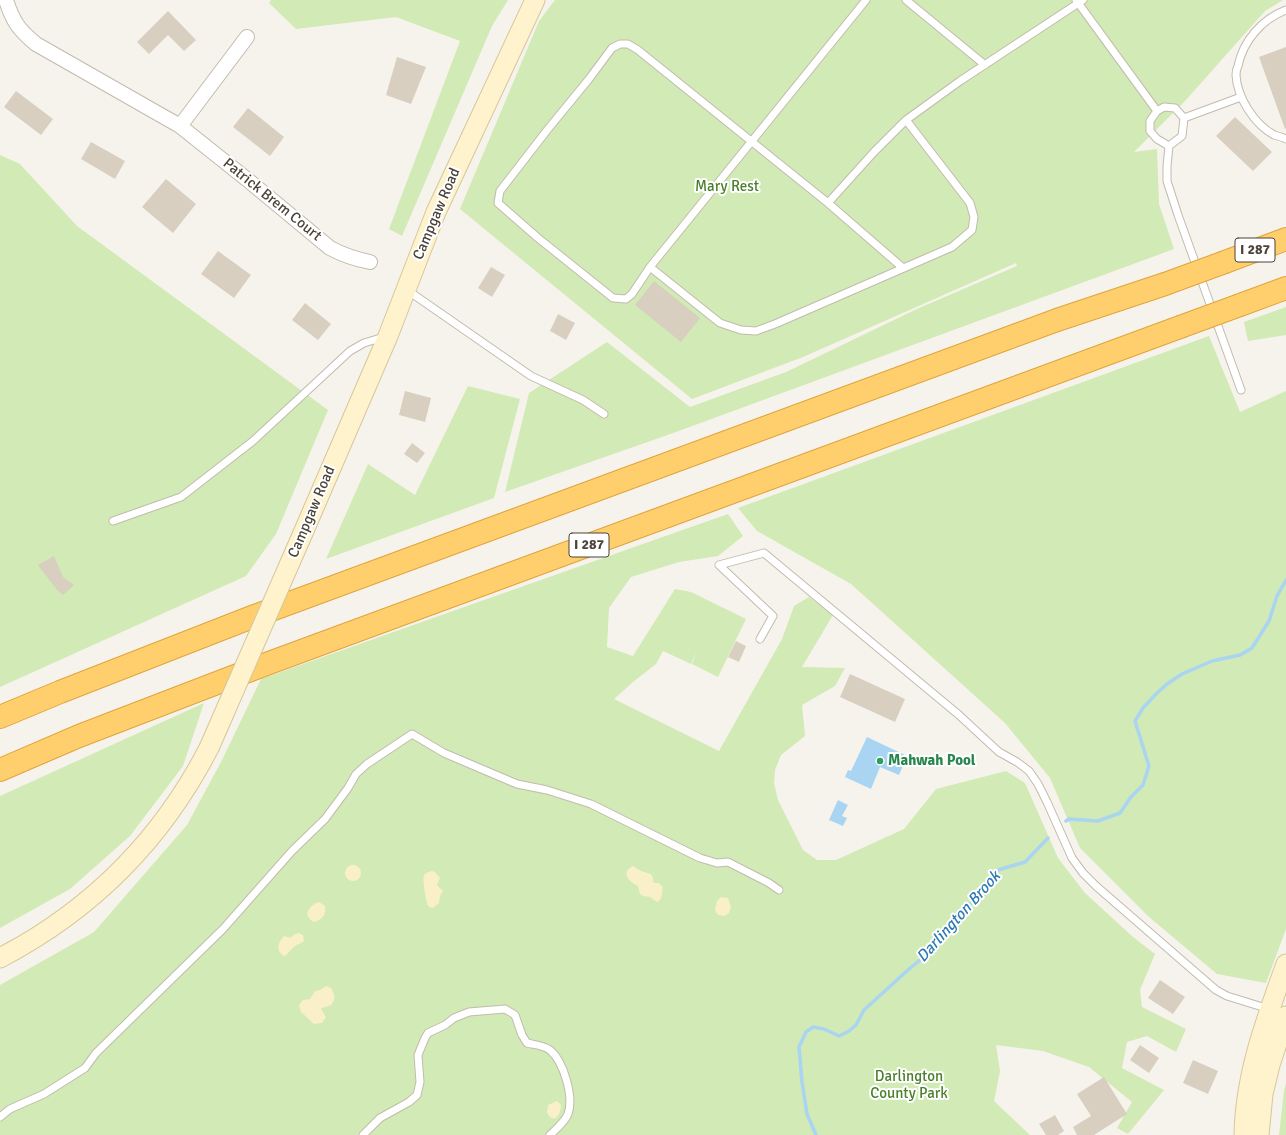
<!DOCTYPE html>
<html>
<head>
<meta charset="utf-8">
<style>
	body { margin:0 }
	canvas { display:block; background:#f6f3ec }
</style>
</head>
<body>
<canvas width="1286" height="1135"></canvas>
<script>
const c = document.querySelector('canvas').getContext('2d');
c.lineJoin = 'round';
function paint(path, color) {
  c.fillStyle = color;
  c.fill(path, 'evenodd');
}
function stroke(path, color, width, dash) {
  c.strokeStyle = color;
  c.lineWidth = width;
  c.lineCap = dash ? 'butt' : 'round';
  c.setLineDash(dash || []);
  c.stroke(path);
}
function write(font, color, halo, rows, align = 'center') {
  c.font = font + ' Signika,sans-serif';
  c.lineWidth = 4;
  c.setLineDash([]);
  c.textBaseline = 'middle';
  c.strokeStyle = halo;
  c.fillStyle = color;
  for (const [text, x, y, turn = 0] of rows) {
    c.save();
    c.translate(x, y);
    c.rotate((+turn || 0) * Math.PI / 180);
    c.textAlign = isNaN(turn) ? turn : align;
    if (halo) c.strokeText(text, 0, 0);
    c.fillText(text, 0, 0);
    c.restore();
  }
}
paint(new Path2D(`
	M 271,0 L 508,0 L 492,26 L 402,236 L 389,229 L 460,41 L 396,17 L 296,29 L 269,3 Z
	M 555,0 L 1283,0 L 1265,11 L 1185,101 L 1134,152 L 1157,149 L 1159,204 L 1174,249 L 676,432 L 505,492 L 529,393 L 607,342 L 690,407 L 786,372 L 919,308 L 1017,266 L 1016,263 L 803,357 L 692,399 L 460,209 L 539,21 Z
	M 0,155 L 20,164 L 77,226 L 328,410 L 276,534 L 246,576 L 0,687 Z
	M 1286,307 L 1286,335 L 1248,341 L 1244,322 Z
	M 1209,336 L 1240,412 L 1286,391 L 1286,929 L 1266,983 L 1217,974 L 1149,917 L 1080,848 L 1050,778 L 1005,723 L 851,584 L 757,531 L 738,508 Z
	M 468,386 L 520,399 L 494,498 L 326,559 L 368,464 L 415,495 Z
	M 728,514 L 743,536 L 718,556 L 679,562 L 631,577 L 609,608 L 607,647 L 633,656 L 675,589 L 691,592 L 746,619 L 718,677 L 692,664 L 697,651 L 691,664 L 663,651 L 656,664 L 633,682 L 614,699 L 719,751 L 782,639 L 794,606 L 809,597 L 833,615 L 802,667 L 845,668 L 835,686 L 802,705 L 805,736 L 781,755 L 775,770 L 774,783 L 778,800 L 803,850 L 817,860 L 836,860 L 904,829 L 936,789 L 1006,771 L 1025,783 L 1058,858 L 1085,893 L 1133,937 L 1155,954 L 1140,990 L 1142,1007 L 1186,1029 L 1176,1052 L 1147,1036 L 1127,1042 L 1122,1068 L 1164,1090 L 1128,1134 L 1117,1128 L 1132,1102 L 1089,1067 L 1043,1051 L 996,1045 L 1000,1071 L 994,1101 L 1030,1135 L 0,1135 L 0,985 L 94,932 L 187,825 L 221,762 L 261,679 L 450,612 Z
	M 204,703 L 183,766 L 130,836 L 70,889 L 0,928 L 0,796 Z
	M 1286,1084 L 1286,1135 L 1279,1135 L 1284,1090 Z`), '#d2eab5');
paint(new Path2D(`
	M345 873a8 8 0 1 1 16 0a8 8 0 1 1-16 0Z
	M 633,866 L 641,871 L 651,874 L 653,878 L 653,881 L 654,883 L 659,883 L 663,887 C 661,893 664,898 657,902 L 650,897 L 643,896 L 640,894 L 638,886 C 629,882 620,872 633,866 Z
	M 432,871 L 435,872 L 440,878 L 437,885 L 443,891 L 440,896 L 439,903 L 433,908 C 431,907 429,908 428,905 C 426,902 422,878 424,876 C 425,872 429,872 432,871 Z
	M 721,897 L 728,898 L 731,907 L 729,913 L 725,916 L 718,915 L 715,910 L 717,901 Z
	M 319,902 L 325,906 C 327,914 322,920 314,922 C 303,915 307,909 316,903 Z
	M 299,933 L 303,935 L 304,941 C 300,944 298,944 295,946 C 291,949 289,953 285,956 C 275,952 278,942 284,936 L 290,938 L 295,934 Z
	M 326,986 L 331,988 C 335,995 336,999 331,1005 L 322,1008 L 321,1009 L 326,1017 L 322,1023 L 314,1024 L 301,1012 L 299,1005 L 303,1000 L 310,999 L 315,991 L 320,990 Z
	M 557,1101 L 561,1105 C 561,1115 554,1125 547,1113 L 548,1105 Z`), '#f9efc9');
paint(new Path2D(`
	M 867,737 L 907,756 L 899,775 L 880,767 L 871,789 L 845,777 L 848,770 L 851,771 Z
	M 838,800 L 848,805 L 842,816 L 847,818 L 843,826 L 829,820 Z`), '#a9d4f2');
stroke(new Path2D(`
	M 1066,821 L 1069,819 L 1098,821 L 1120,813 L 1131,797 L 1143,785 L 1149,766 L 1135,721 L 1143,708 L 1156,694 L 1167,684 L 1182,674 L 1212,661 L 1240,655 L 1252,648 L 1269,621 L 1277,596 L 1286,580
	M 816,1135 L 807,1114 L 802,1082 L 799,1047 L 806,1032 L 813,1027 L 824,1029 L 839,1036 L 849,1031 L 856,1025 L 864,1010 L 909,969 L 930,952 L 941,934 L 960,916 L 998,870 L 1025,862 L 1048,838`), '#a9d4f2', 3.5);
paint(new Path2D(`
	M 168,11 L 196,40 L 184,51 L 168,35 L 149,54 L 137,42 Z
	M 1286,47 L 1286,128 L 1285,129 L 1259,57 Z
	M 397,57 L 426,67 L 411,104 L 386,95 Z
	M 16,91 L 53,119 L 41,135 L 4,107 Z
	M 248,108 L 284,137 L 270,156 L 233,127 Z
	M 1235,117 L 1272,152 L 1253,171 L 1216,136 Z
	M 91,142 L 125,161 L 115,179 L 81,159 Z
	M 166,179 L 196,204 L 173,233 L 142,207 Z
	M 218,251 L 251,275 L 234,298 L 201,274 Z
	M 491,267 L 505,275 L 492,297 L 478,288 Z
	M 654,281 L 700,318 L 681,342 L 635,305 Z
	M 305,303 L 331,324 L 318,340 L 292,320 Z
	M 558,314 L 575,323 L 566,340 L 550,331 Z
	M 405,391 L 431,398 L 425,422 L 399,415 Z
	M 412,443 L 425,453 L 417,463 L 404,454 Z
	M 54,556 L 63,577 L 74,585 L 63,595 L 57,590 L 38,565 Z
	M 736,641 L 746,646 L 739,662 L 728,657 Z
	M 850,674 L 905,699 L 895,722 L 840,697 Z
	M 1160,980 L 1185,997 L 1173,1014 L 1148,998 Z
	M 1140,1045 L 1159,1058 L 1149,1073 L 1130,1060 Z
	M 1193,1060 L 1218,1071 L 1208,1094 L 1183,1083 Z
	M 1104,1077 L 1127,1114 L 1094,1135 L 1077,1135 L 1073,1127 L 1091,1116 L 1077,1094 Z
	M 1055,1115 L 1064,1131 L 1058,1135 L 1046,1135 L 1039,1124 Z`), '#d8cfc1');
const lane = new Path2D(`
	M 866,0 L 650,267 L 720,323 L 741,330 L 756,331 L 775,324 L 952,247 L 972,230 L 974,217 L 970,203 L 906,120
	M 906,0 L 985,65
	M 1076,0 L 1157,111
	M 1286,10 C 1262,19 1243,41 1238,66 C 1237,68 1236,72 1236,75 C 1237,97 1254,124 1274,135 C 1278,136 1282,137 1286,139
	M 1184,118 L 1241,97
	M 1169,146 L 1157,139 L 1150,131 L 1150,121 L 1157,111 L 1164,107 L 1175,108 L 1184,118 L 1182,136 L 1169,146 L 1167,166 L 1167,181 L 1178,215 L 1241,390
	M 828,203 L 874,152 L 906,120 L 960,81 L 1083,0
	M 650,267 L 632,294 L 626,299 L 613,298 L 538,238 L 498,203 L 500,191 L 548,129 L 589,79 L 612,48 L 620,44 L 628,44 L 638,50 L 828,203 L 903,268
	M 407,290 L 531,376 L 583,400 L 604,414
	M 113,521 L 181,497 L 253,441 L 350,351 L 364,343 L 384,337
	M 760,639 L 773,616 L 719,565 L 764,553 L 959,715 L 999,752 L 1017,762 L 1029,771 L 1038,784 L 1047,802 L 1072,858 L 1083,873 L 1096,886 L 1216,990 L 1227,996 L 1269,1009
	M 0,1117 L 10,1109 L 44,1094 L 85,1068 L 96,1053 L 223,929 L 292,851 L 325,819 L 348,788 L 356,774 L 367,764 L 412,734 L 444,753 L 517,784 L 547,790 L 591,804 L 700,858 L 717,863 L 728,862 L 769,883 L 779,890
	M 363,1135 L 380,1118 L 409,1102 L 417,1095 L 420,1082 L 418,1055 L 425,1038 L 428,1033 L 445,1025 L 454,1018 L 469,1012 L 505,1009 L 515,1015 L 522,1035 L 527,1043 C 535,1045 543,1045 550,1050 C 564,1062 574,1097 568,1114 C 565,1122 556,1129 550,1135`);
const street = new Path2D(`
	M 6,0 C 13,22 19,30 36,44 L 180,126 L 249,181 L 330,248 C 343,255 355,259 370,262
	M 180,126 L 247,37`);
const secondary = new Path2D(`
	M 303,533 L 388,336 L 436,212 L 535,0
	M 0,958 C 92,910 161,841 209,748
	M 1244,1135 C 1245,1075 1266,1019 1286,964
	M 1259,1135 L 1263,1094 L 1270,1065 L 1286,1016`);
const highway = new Path2D(`
	M 1225,262 L 1286,239
	M 1240,305 L 1286,288
	M 0,717 L 60,692 L 252,617 L 1057,320 L 1165,284
	M 0,770 L 79,736 L 269,663 L 1180,327`);
stroke(lane, '#c2bbae', 9);
stroke(street, '#c2bbae', 16);
stroke(secondary, '#d6c79b', 21);
stroke(highway, '#e0a43c', 24);
stroke(lane, '#fff', 7);
stroke(street, '#fff', 14);
stroke(secondary, '#fff3cd', 19);
stroke(highway, '#ffcf6e', 22);
const secondaryBridge = new Path2D(`
	M 209,748 L 303,533`);
const highwayBridge = new Path2D(`
	M 1165,284 L 1225,262
	M 1180,327 L 1240,305`);
stroke(secondaryBridge, '#d6c79b', 21, []);
stroke(highwayBridge, '#e0a43c', 24, []);
stroke(secondaryBridge, '#fff3cd', 19);
stroke(highwayBridge, '#ffcf6e', 22);
for (const [x, y, r, color] of [
	[880,761,4,"#2e9e5b"]
]) {
  const dot = new Path2D();
  dot.arc(x, y, r, 0, 2 * Math.PI);
  c.fillStyle = color;
  c.fill(dot);
  stroke(dot, '#fff', 1.5);
}
for (const [x, y, w] of [
	[1255,250,40],
	[589,545,40]
]) {
  const box = new Path2D();
  box.roundRect(x - w / 2, y - 12, w, 24, 3);
  c.fillStyle = '#fff';
  c.fill(box);
  stroke(box, '#4b4439', 1);
}
write('bold 14px', '#4b4439', null, [
	["I 287",1255,250],
	["I 287",589,545]
]);
write('15px', '#4a7f2a', '#fff', [
	["Mary Rest",727,187],
	["Darlington",909,1077],
	["County Park",909,1094]
]);
write('15px', '#4b4439', '#fff', [
	["Patrick Brem Court",272,200,39],
	["Campgaw Road",437,214,-67],
	["Campgaw Road",312,512,-67]
]);
write('bold 15px', '#27864d', '#fff', [
	["Mahwah Pool",888,761]
], 'left');
write('italic 16px', '#2e7ab2', '#fff', [
	["Darlington Brook",959,917,-48]
]);
</script>
</body>
</html>
